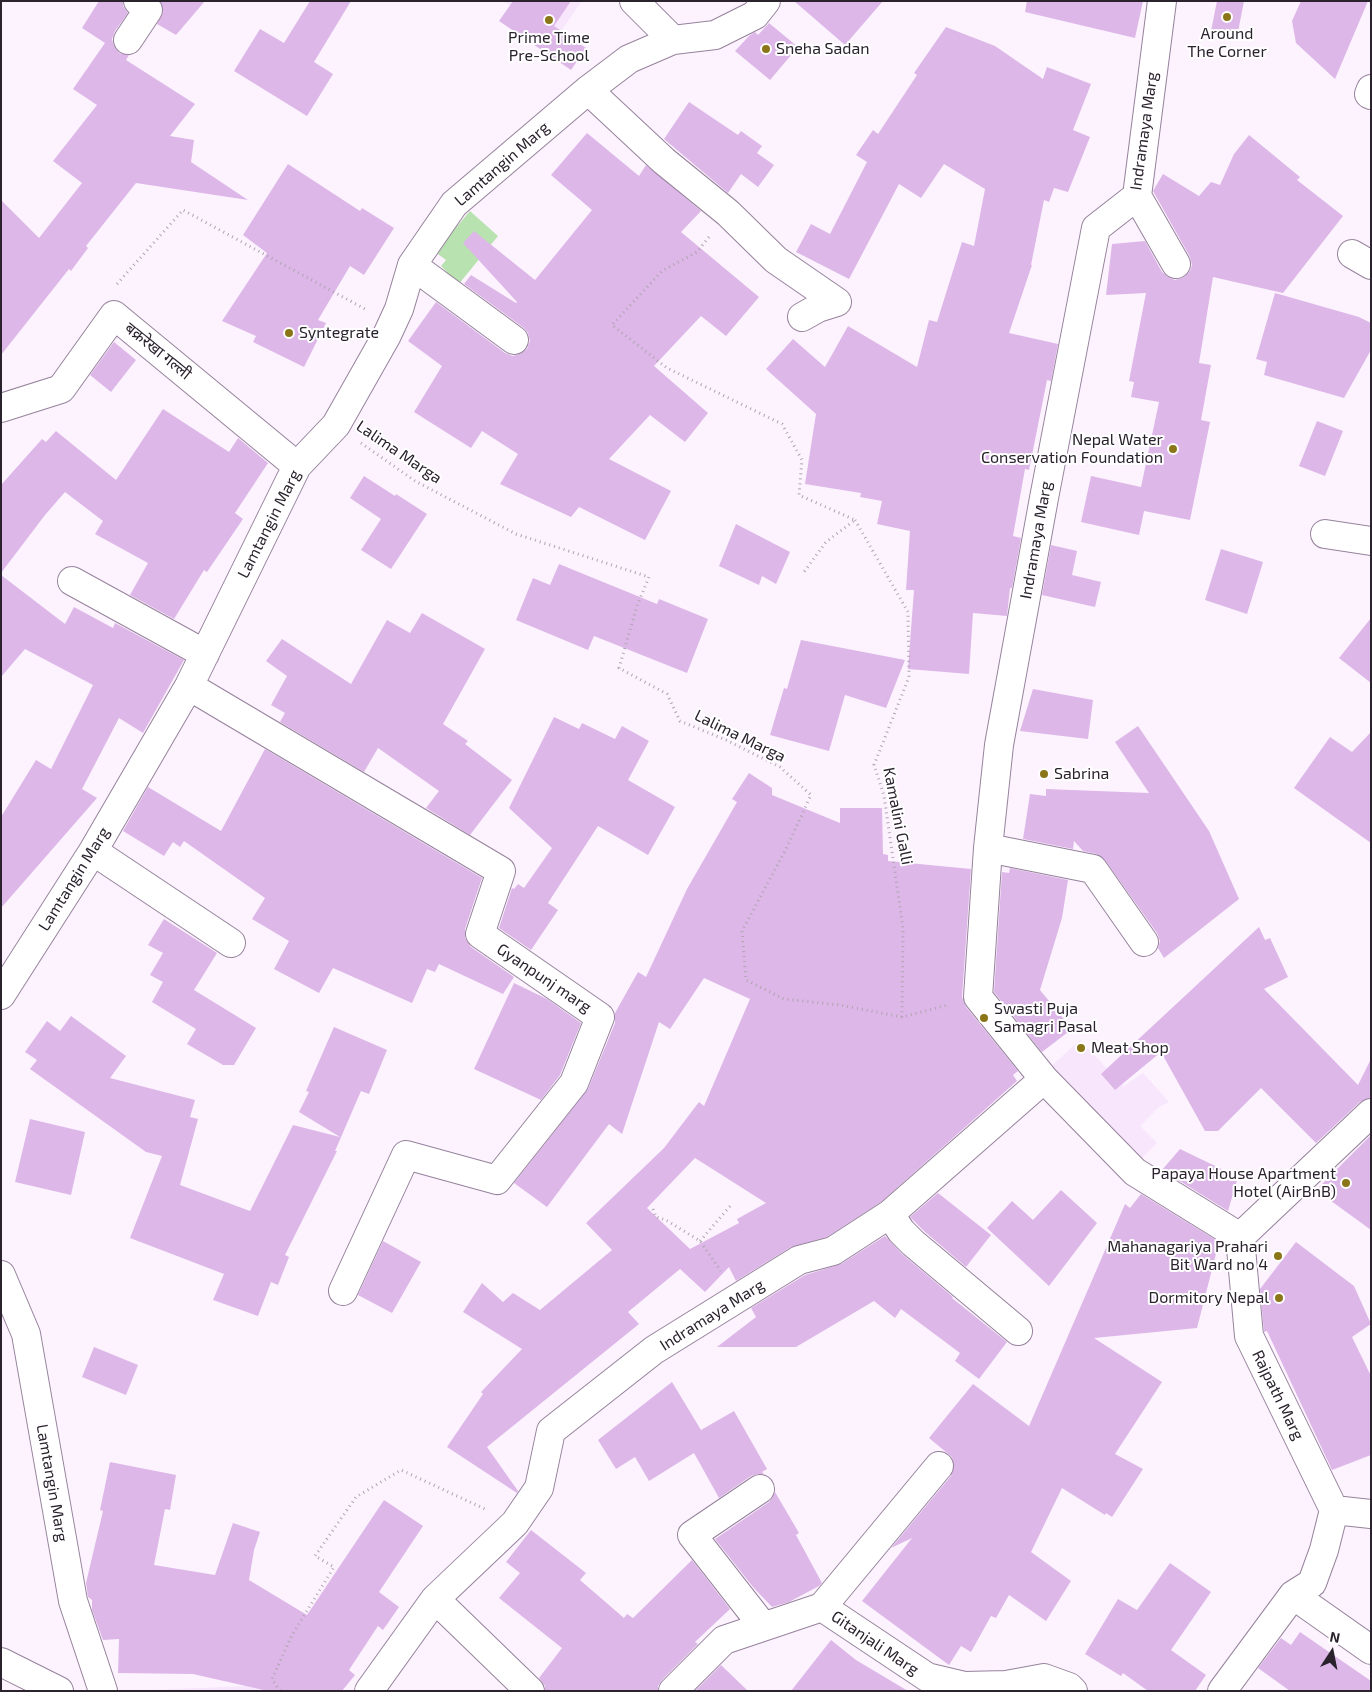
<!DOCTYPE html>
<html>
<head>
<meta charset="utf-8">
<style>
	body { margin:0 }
	#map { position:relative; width:1372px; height:1692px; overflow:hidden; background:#fcf3fe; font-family:"Exo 2",sans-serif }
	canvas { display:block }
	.frame { position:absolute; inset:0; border:2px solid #2a222d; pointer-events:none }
	.north { position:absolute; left:1307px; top:1627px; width:50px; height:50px; -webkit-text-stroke:4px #fff; paint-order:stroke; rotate:11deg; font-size:14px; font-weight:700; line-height:20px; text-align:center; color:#2a222d }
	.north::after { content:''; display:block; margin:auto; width:18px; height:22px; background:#2a222d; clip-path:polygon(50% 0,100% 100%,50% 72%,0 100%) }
</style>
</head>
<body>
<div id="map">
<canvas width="1372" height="1692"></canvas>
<div class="frame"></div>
<div class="north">N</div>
</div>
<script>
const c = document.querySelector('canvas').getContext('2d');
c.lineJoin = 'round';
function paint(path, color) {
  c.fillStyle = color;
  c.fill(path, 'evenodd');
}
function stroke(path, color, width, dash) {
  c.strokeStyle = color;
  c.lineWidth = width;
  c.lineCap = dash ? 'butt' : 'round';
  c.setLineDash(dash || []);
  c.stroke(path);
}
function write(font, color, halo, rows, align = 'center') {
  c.font = font + ' "Exo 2","Noto Sans Devanagari",sans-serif';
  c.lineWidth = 4;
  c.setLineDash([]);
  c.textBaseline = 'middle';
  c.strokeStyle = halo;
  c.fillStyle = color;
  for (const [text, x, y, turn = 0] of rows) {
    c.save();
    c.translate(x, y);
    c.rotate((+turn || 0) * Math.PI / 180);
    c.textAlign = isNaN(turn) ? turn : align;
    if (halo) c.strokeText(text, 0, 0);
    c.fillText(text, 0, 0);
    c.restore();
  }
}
paint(new Path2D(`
	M 503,1 L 582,1 L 556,38 Z
	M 1080,1040 L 1124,1086 L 1143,1073 L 1169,1102 L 1159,1107 L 1140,1126 L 1157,1143 L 1140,1160 L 1047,1070 Z
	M 272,1685 L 275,1691 L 152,1691 L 152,1690 Z`), '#f7e6fc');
paint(new Path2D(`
	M 470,211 L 498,236 L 454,290 L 440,279 L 447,272 L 441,266 L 446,260 L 435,252 Z`), '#b9e2b1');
paint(new Path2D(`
	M 99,1 L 123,1 L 123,6 L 128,13 L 115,31 L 112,39 L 114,46 L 119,53 L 129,55 L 126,60 L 195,104 L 170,136 L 194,140 L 191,162 L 248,200 L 136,183 L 86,246 L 88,248 L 71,271 L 69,269 L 1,355 L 1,200 L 39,238 L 82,183 L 53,161 L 97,105 L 73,89 L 105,43 L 82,28 Z
	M 160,1 L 205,1 L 176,35 L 157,24 L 163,12 Z
	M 310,1 L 351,1 L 314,62 L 333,74 L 307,116 L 234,71 L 260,29 L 284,43 Z
	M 513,1 L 571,1 L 554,26 L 586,48 L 571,70 L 499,21 Z
	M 794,1 L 883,1 L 845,45 Z
	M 1027,1 L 1143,1 L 1135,38 L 1025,12 Z
	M 1217,1 L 1244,1 L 1237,37 L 1211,31 Z
	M 1301,1 L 1368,1 L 1335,79 L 1296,43 L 1292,21 Z
	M 769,23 L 798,47 L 770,80 L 735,51 L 749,36 L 755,32 L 758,35 Z
	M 946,27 L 995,46 L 1043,79 L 1047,67 L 1091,84 L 1073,130 L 1090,137 L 1068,192 L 1054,188 L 1049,202 L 1044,200 L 1031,265 L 1032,265 L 1009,333 L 1058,344 L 1051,381 L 1047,380 L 1029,470 L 1025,469 L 1013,536 L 1021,538 L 1012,588 L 1010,588 L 1007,616 L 973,613 L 969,674 L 908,669 L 914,590 L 906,590 L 910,531 L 877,524 L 882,501 L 860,497 L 861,493 L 805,484 L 816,414 L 766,369 L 793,339 L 825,367 L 848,326 L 917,367 L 929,320 L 937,322 L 962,242 L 974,246 L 985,189 L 944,164 L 921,198 L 899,184 L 849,279 L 796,252 L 811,224 L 830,234 L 867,162 L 856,155 L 873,130 L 878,134 L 917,75 L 914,73 Z
	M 689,102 L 738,135 L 741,131 L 762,146 L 757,153 L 774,165 L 758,187 L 741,174 L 728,193 L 664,139 Z
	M 587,133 L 639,176 L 646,165 L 701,211 L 681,232 L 759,297 L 726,336 L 701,316 L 654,366 L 708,413 L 685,442 L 650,415 L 609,459 L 671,491 L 645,540 L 579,507 L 571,517 L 500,484 L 518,454 L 482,431 L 471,448 L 414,412 L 442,366 L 408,341 L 436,302 L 505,353 L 513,356 L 520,354 L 527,349 L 530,341 L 528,333 L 524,328 L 464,284 L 471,275 L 516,303 L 517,302 L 463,243 L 474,231 L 535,280 L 592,210 L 551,175 Z
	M 1249,135 L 1300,177 L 1297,180 L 1343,216 L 1283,293 L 1213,277 L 1199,363 L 1211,365 L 1201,420 L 1210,422 L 1190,520 L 1144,511 L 1139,535 L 1081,522 L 1091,476 L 1141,487 L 1159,402 L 1131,397 L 1134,382 L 1129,381 L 1146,293 L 1106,295 L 1112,244 L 1145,241 L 1162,272 L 1168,277 L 1175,280 L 1184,277 L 1190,271 L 1192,265 L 1190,257 L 1153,191 L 1163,174 L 1199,196 L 1211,182 L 1220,185 L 1234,154 Z
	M 288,164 L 360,211 L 362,208 L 394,228 L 364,275 L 350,266 L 318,320 L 326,323 L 304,367 L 253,342 L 256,336 L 222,321 L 267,253 L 243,235 Z
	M 1275,293 L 1359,317 L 1371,323 L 1371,350 L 1344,398 L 1264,375 L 1267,362 L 1256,359 Z
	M 114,342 L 136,360 L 111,392 L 90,375 Z
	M 163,409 L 229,452 L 238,438 L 268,463 L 235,513 L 243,519 L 207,572 L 204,570 L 174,619 L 130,595 L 148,563 L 95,534 L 103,521 L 65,492 L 45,515 L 1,573 L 1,485 L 42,439 L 46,442 L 56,431 L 116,480 Z
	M 1317,421 L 1343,431 L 1325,476 L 1299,466 Z
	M 364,476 L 395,496 L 396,494 L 427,514 L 391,569 L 361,550 L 381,519 L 350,498 Z
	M 736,524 L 790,552 L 776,584 L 762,576 L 759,585 L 719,566 Z
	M 1051,545 L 1077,551 L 1072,575 L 1101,582 L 1095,607 L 1042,595 Z
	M 1221,549 L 1263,562 L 1247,614 L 1205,600 Z
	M 559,564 L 657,604 L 659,599 L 708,619 L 687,673 L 594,636 L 588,650 L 516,620 L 533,578 L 550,585 Z
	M 1,575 L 65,624 L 74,607 L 113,628 L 115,623 L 184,660 L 143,733 L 119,718 L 82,789 L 97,798 L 1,908 L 1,817 L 36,760 L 51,769 L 93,685 L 25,649 L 1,677 Z
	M 422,613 L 485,649 L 443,724 L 468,741 L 465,744 L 512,780 L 470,835 L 426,808 L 439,791 L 378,748 L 364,772 L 280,722 L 285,713 L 271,705 L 287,676 L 266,661 L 282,639 L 351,684 L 387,620 L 410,633 Z
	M 1371,618 L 1371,683 L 1339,658 Z
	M 801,640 L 905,660 L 886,708 L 845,695 L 829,751 L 770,735 L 784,688 L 787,689 Z
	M 1033,689 L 1093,700 L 1088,739 L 1020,731 Z
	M 554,717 L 579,729 L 582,723 L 615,739 L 622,726 L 649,741 L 628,780 L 675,807 L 648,855 L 598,826 L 548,903 L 558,910 L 531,950 L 499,928 L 512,888 L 514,889 L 518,884 L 524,888 L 552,848 L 509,808 Z
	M 1138,726 L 1209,831 L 1239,899 L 1164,958 L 1158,948 L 1160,941 L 1157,933 L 1105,860 L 1096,854 L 1083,851 L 1074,841 L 1073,849 L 1023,839 L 1030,794 L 1046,796 L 1046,789 L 1149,793 L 1115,742 Z
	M 1371,732 L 1371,843 L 1294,788 L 1330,737 L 1352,752 Z
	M 265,749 L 482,878 L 465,929 L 465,938 L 471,947 L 514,977 L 503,994 L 439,964 L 435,972 L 427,969 L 412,1003 L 333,968 L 319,993 L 274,969 L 289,941 L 252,919 L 265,898 L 184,841 L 180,847 L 173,842 L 164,856 L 123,831 L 148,787 L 221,831 Z
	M 749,773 L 772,788 L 772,795 L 840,823 L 840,808 L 882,808 L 883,854 L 888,855 L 888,861 L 971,869 L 962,997 L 966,1007 L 1018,1071 L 1013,1075 L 1017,1081 L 881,1202 L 827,1237 L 791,1247 L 736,1281 L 729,1267 L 705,1292 L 680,1269 L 628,1312 L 639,1324 L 487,1447 L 518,1491 L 517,1493 L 447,1447 L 483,1394 L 481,1392 L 522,1349 L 463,1312 L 482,1283 L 503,1302 L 513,1293 L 540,1310 L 612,1250 L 586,1223 L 664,1148 L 699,1102 L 704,1106 L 750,999 L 704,978 L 670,1029 L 659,1022 L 622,1134 L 609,1124 L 547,1207 L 514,1183 L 588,1089 L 615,1023 L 615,1013 L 638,972 L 646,977 L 687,889 L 737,802 L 732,799 ZM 695,1158 L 766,1203 L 737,1219 L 739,1223 L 690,1249 L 647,1208 Z
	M 1010,868 L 1068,880 L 1062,918 L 1040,990 L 1072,1029 L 1042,1052 L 994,992 L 1002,872 L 1009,873 Z
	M 164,919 L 217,953 L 194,990 L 256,1028 L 234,1065 L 223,1065 L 187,1044 L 196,1029 L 152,1002 L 163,982 L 150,975 L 163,953 L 148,945 Z
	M 1259,927 L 1265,940 L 1270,938 L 1288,977 L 1264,989 L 1358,1085 L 1371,1059 L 1371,1098 L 1360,1102 L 1316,1143 L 1261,1088 L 1218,1131 L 1205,1131 L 1161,1052 L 1115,1090 L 1101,1074 Z
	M 514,983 L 547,999 L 581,1023 L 560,1075 L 541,1100 L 474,1069 Z
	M 71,1016 L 126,1056 L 110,1078 L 195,1100 L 190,1117 L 198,1119 L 180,1185 L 250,1211 L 293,1125 L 340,1137 L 299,1112 L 309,1092 L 306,1091 L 334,1027 L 387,1050 L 369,1094 L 361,1091 L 335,1151 L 337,1151 L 285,1255 L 289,1257 L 278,1285 L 271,1282 L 258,1316 L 213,1300 L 224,1274 L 130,1238 L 162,1156 L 146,1152 L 30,1069 L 37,1060 L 25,1052 L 47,1021 L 60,1031 Z
	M 30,1119 L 85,1132 L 71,1195 L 15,1182 Z
	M 1371,1135 L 1371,1230 L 1316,1190 Z
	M 1180,1149 L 1238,1177 L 1228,1211 L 1162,1170 Z
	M 1061,1190 L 1097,1223 L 1049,1286 L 987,1228 L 1012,1201 L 1033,1220 Z
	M 938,1193 L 991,1235 L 966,1267 L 924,1231 L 910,1217 Z
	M 1141,1194 L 1219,1242 L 1197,1328 L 1094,1338 L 1162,1382 L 1115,1454 L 1143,1469 L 1112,1517 L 1106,1513 L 1105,1515 L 1062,1488 L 1031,1552 L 1071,1581 L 1046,1621 L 1009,1595 L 996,1618 L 991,1616 L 971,1652 L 961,1646 L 949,1665 L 862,1601 L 912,1538 L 891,1548 L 951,1476 L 954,1468 L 952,1457 L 929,1438 L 973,1384 L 1029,1426 L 1125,1204 L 1130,1208 Z
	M 885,1236 L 902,1254 L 953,1297 L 952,1298 L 1007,1342 L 979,1379 L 955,1361 L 960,1353 L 901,1309 L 895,1318 L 874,1301 L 796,1347 L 717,1347 L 756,1317 L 751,1308 L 805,1275 L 841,1264 Z
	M 383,1241 L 421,1262 L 392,1313 L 358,1295 Z
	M 1296,1242 L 1354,1286 L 1371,1324 L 1352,1337 L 1371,1376 L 1371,1455 L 1332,1470 L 1267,1331 L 1264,1332 L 1260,1289 Z
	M 94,1347 L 138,1365 L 126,1395 L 82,1377 Z
	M 672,1382 L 701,1430 L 734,1411 L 767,1469 L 762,1472 L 764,1474 L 758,1474 L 751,1476 L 719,1498 L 694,1453 L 649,1481 L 635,1457 L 616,1469 L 598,1440 Z
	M 110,1462 L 176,1475 L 170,1510 L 165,1509 L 154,1565 L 215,1575 L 233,1523 L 260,1532 L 254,1550 L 249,1580 L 307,1615 L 384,1500 L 423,1526 L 379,1592 L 399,1607 L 383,1630 L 378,1626 L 349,1670 L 355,1675 L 342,1691 L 268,1691 L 193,1674 L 118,1673 L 119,1639 L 103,1640 L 92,1610 L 92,1600 L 88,1597 L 86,1583 L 103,1511 L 100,1510 Z
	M 775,1492 L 799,1533 L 796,1535 L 822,1583 L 819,1586 L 789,1602 L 772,1607 L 753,1587 L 715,1539 L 769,1502 Z
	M 531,1530 L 586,1573 L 580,1580 L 624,1618 L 627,1614 L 633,1618 L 692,1560 L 730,1609 L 695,1642 L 698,1644 L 662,1680 L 658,1686 L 658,1691 L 545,1691 L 545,1686 L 539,1678 L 562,1648 L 499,1598 L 520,1573 L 506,1562 Z
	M 1170,1563 L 1211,1592 L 1171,1650 L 1206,1675 L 1195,1691 L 1148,1691 L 1123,1673 L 1121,1676 L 1085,1654 L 1118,1599 L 1137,1610 Z
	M 1300,1632 L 1371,1681 L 1371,1691 L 1290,1691 L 1258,1668 L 1281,1638 L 1291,1645 Z
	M 831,1640 L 856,1660 L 908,1691 L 791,1691 Z
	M 721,1665 L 748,1691 L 695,1691 Z`), '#deb7e9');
const minor = new Path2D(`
	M 634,1 L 673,40
	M 1162,1 L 1137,196 L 1096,228 L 1044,498 L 999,745 L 988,848 L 978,997 L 1044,1079 L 1135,1172 L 1240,1237
	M 128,40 L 148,10 L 138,1
	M 1371,89 L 1369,94 L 1371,95
	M 588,90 L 664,161 L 728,213 L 776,260 L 837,302 L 818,308 L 802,317
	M 1137,196 L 1176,264
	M 1352,254 L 1371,265
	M 412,265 L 514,340
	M 1,408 L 61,389 L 114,315 L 297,466
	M 1325,534 L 1371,541
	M 72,581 L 205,654
	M 189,686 L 501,871 L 480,934 L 600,1017 L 574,1083 L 497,1180 L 406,1155 L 343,1291
	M 988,848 L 1093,869 L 1144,942
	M 93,851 L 231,943
	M 1,995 L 93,851 L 189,686 L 297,466 L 336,425 L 387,335 L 399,309 L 412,265 L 454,204 L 588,90 L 629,59 L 673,40 L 715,35 L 755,15 L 766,1
	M 890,1214 L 901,1231 L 913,1243 L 1018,1331
	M 1,1275 L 26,1334 L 73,1601 L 103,1691
	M 760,1489 L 692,1535 L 763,1626
	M 1334,1510 L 1371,1514
	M 1293,1595 L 1371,1650
	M 435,1599 L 515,1523 L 539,1488 L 551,1431 L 654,1350 L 799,1260 L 833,1251 L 890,1214 L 1044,1079
	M 822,1607 L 939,1466
	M 1,1662 L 59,1691
	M 369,1691 L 435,1599 L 530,1691
	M 673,1691 L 724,1640 L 822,1607 L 927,1677 L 965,1686 L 1006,1685 L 1044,1678 L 1069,1687 L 1073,1691
	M 1222,1691 L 1293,1595 L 1312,1583 L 1324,1550 L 1334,1510 L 1249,1336 L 1240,1237 L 1371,1113`);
stroke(minor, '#96829c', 30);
stroke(new Path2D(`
	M 709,237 L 697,252 L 662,271 L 612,325 L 667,368 L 782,424 L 802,460 L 799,495 L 855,520 L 826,542 L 804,572
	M 117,284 L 183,210 L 365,309
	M 361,443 L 415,481 L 516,534 L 649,577 L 637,606 L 619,668 L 667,694 L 680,721 L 726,740 L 780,767 L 811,795 L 786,849 L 742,931 L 746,980 L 784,999 L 840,1005 L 902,1017 L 948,1005
	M 855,520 L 908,612 L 909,677 L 874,765 L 884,796 L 903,928 L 902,1017
	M 653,1209 L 656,1217 L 666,1220 L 700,1241 L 721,1271
	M 700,1241 L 731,1205
	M 280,1691 L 272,1679 L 292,1635 L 334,1567 L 315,1556 L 356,1497 L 401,1470 L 485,1509`), '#aea5b0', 3, [1, 4]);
stroke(minor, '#fff', 28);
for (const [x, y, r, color] of [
	[1227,17,5,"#8a7518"],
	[549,20,5,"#8a7518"],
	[766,49,5,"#8a7518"],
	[289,333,5,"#8a7518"],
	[1173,449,5,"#8a7518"],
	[1044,774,5,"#8a7518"],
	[984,1018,5,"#8a7518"],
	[1081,1048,5,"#8a7518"],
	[1346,1183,5,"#8a7518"],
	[1278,1256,5,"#8a7518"],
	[1279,1298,5,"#8a7518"]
]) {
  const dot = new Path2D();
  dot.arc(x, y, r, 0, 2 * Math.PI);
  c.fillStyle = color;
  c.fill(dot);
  stroke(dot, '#fff', 2);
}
write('16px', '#2a222d', '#fff', [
	["Around",1227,34,"center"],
	["The Corner",1227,52,"center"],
	["Prime Time",549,38,"center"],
	["Pre-School",549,56,"center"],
	["Sneha Sadan",776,49],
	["Syntegrate",299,333],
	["Nepal Water",1163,440,"right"],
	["Conservation Foundation",1163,458,"right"],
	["Sabrina",1054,774],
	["Swasti Puja",994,1009],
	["Samagri Pasal",994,1027],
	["Meat Shop",1091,1048],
	["Papaya House Apartment",1336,1174,"right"],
	["Hotel (AirBnB)",1336,1192,"right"],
	["Mahanagariya Prahari",1268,1247,"right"],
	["Bit Ward no 4",1268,1265,"right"],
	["Dormitory Nepal",1269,1298,"right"]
], 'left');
write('16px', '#2a222d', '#fff', [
	["Indramaya Marg",1144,131,-82],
	["Lamtangin Marg",502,164,-41],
	["बक्ररेखा गल्ली",158,351,39],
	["Lalima Marga",399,452,34],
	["Lamtangin Marg",269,524,-63],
	["Indramaya Marg",1036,540,-80],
	["Lalima Marga",740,736,26],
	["Kamalini Galli",898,816,79],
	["Lamtangin Marg",74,879,-58],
	["Gyanpunj marg",544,978,34],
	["Indramaya Marg",712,1315,-32],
	["Rajpath Marg",1278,1395,64],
	["Lamtangin Marg",52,1483,80],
	["Gitanjali Marg",875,1643,34]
]);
</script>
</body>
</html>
